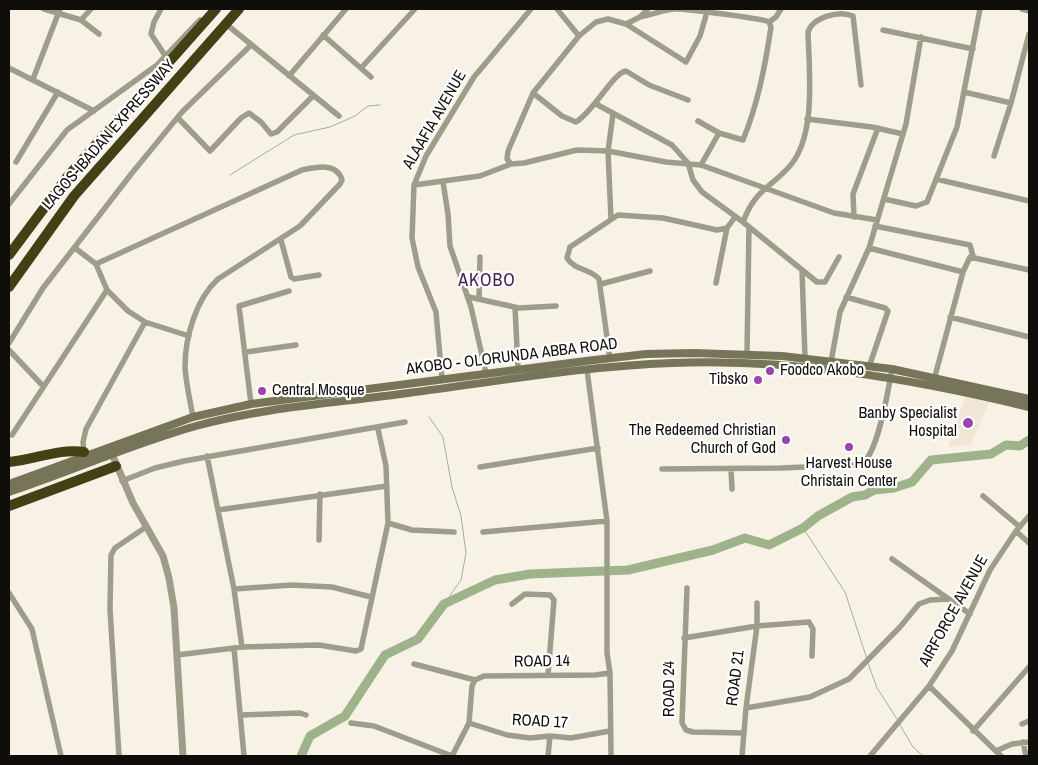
<!DOCTYPE html>
<html>
<head>
<meta charset="utf-8">
<style>
	body { margin:0 }
	#map { position:relative; width:1038px; height:765px; overflow:hidden; background:#f8f1e6; font-family:"Archivo Narrow",sans-serif }
	canvas { display:block }
	.frame { position:absolute; inset:0; border:10px solid #100e0a; pointer-events:none }
</style>
</head>
<body>
<div id="map">
<canvas width="1038" height="765"></canvas>
<div class="frame"></div>
</div>
<script>
const c = document.querySelector('canvas').getContext('2d');
c.lineJoin = 'round';
function paint(path, color) {
  c.fillStyle = color;
  c.fill(path, 'evenodd');
}
function stroke(path, color, width, dash) {
  c.strokeStyle = color;
  c.lineWidth = width;
  c.lineCap = dash ? 'butt' : 'round';
  c.setLineDash(dash || []);
  c.stroke(path);
}
function write(font, color, halo, rows, align = 'center') {
  c.font = font + ' "Archivo Narrow",sans-serif';
  c.lineWidth = 4.5;
  c.setLineDash([]);
  c.textBaseline = 'middle';
  c.strokeStyle = halo;
  c.fillStyle = color;
  for (const [text, x, y, turn = 0] of rows) {
    c.save();
    c.translate(x, y);
    c.rotate((+turn || 0) * Math.PI / 180);
    c.textAlign = isNaN(turn) ? turn : align;
    if (halo) c.strokeText(text, 0, 0);
    c.fillText(text, 0, 0);
    c.restore();
  }
}
paint(new Path2D(`
	M 967,392 L 989,398 L 989,402 L 971,444 L 948,447 Z`), '#f1e6d3');
stroke(new Path2D(`
	M 230,175 L 294,135 L 330,127 L 355,116 L 368,106 L 380,105
	M 429,417 L 443,437 L 452,487 L 461,516 L 466,553 L 461,580 L 444,604
	M 803,528 L 845,592 L 867,659
	M 868,663 L 877,688 L 897,719
	M 900,725 L 913,747 L 923,756`), '#9fb38b', 1);
stroke(new Path2D(`
	M 301,756 L 310,736 L 345,716 L 385,655 L 418,639 L 444,604 L 495,580 L 530,574 L 628,570 L 713,550 L 745,538 L 769,545 L 803,528 L 818,516 L 852,497 L 865,495 L 874,490 L 894,488 L 912,482 L 931,460 L 991,454 L 1006,445 L 1020,446 L 1029,440`), '#9fb38b', 9);
stroke(new Path2D(`
	M 44,9 L 81,20 L 91,9
	M 161,9 L 154,22 L 151,34 L 166,57
	M 557,9 L 579,36
	M 1022,9 L 1029,11
	M 640,17 C 651,15 663,10 674,9 C 683,8 765,19 769,22 L 771,27 C 765,67 758,103 743,140 L 719,133 L 698,121
	M 81,20 L 99,34
	M 769,22 L 776,17 L 781,9
	M 226,24 L 339,116
	M 626,24 L 686,62 L 700,36 L 707,12
	M 883,30 L 973,49
	M 323,35 L 371,77
	M 9,68 L 94,111
	M 361,68 L 415,9
	M 289,76 L 346,9
	M 33,79 L 60,9
	M 964,92 L 1011,103
	M 533,93 L 562,116 L 576,122 C 594,111 613,73 626,71 L 649,85 L 688,100
	M 596,104 L 672,145 L 688,163 L 693,180 L 702,192 L 743,222 L 817,282 L 825,282 L 839,257
	M 179,119 L 210,151 L 241,118 L 249,113 L 261,122 L 271,134 L 277,132 L 313,96
	M 807,119 L 872,127 L 903,134
	M 994,156 L 1011,103 L 1029,34
	M 16,162 L 58,92
	M 511,164 L 507,159 L 508,151 L 533,93 L 579,36 L 596,22 L 608,19 L 626,24 L 640,17 L 648,9
	M 701,165 L 719,133
	M 936,179 L 1029,201
	M 443,182 L 448,214 L 450,246 L 471,307 L 486,373
	M 414,185 L 480,176 L 511,164 L 524,163 L 577,150 L 608,151 L 666,162 L 701,165 L 834,213 L 877,220
	M 884,199 L 916,206 L 927,202 L 957,127 L 980,9
	M 9,204 L 67,130 L 157,65 L 200,20
	M 854,217 L 853,194 L 878,128
	M 611,219 L 608,151 L 613,114
	M 743,222 C 755,190 769,189 789,167 C 817,136 809,71 808,32 C 813,17 839,10 853,16 L 861,85
	M 875,226 L 970,245 L 973,256
	M 281,240 L 291,277 L 294,279 L 319,275
	M 75,248 L 96,264 L 107,290 L 128,311 L 145,322 L 189,336
	M 869,248 L 963,272
	M 96,264 L 302,170 C 316,167 337,162 342,180 L 340,184 L 300,226 L 218,279 C 196,299 185,337 185,367 C 186,383 190,401 193,417
	M 802,270 L 805,358
	M 716,283 L 727,228
	M 601,284 L 650,271
	M 469,297 L 519,308 L 556,306
	M 846,297 L 885,308 L 888,311 L 869,367
	M 479,299 L 480,257
	M 515,307 L 518,369
	M 950,317 L 1029,337
	M 9,343 L 43,288 L 132,173 L 182,112 L 251,45
	M 9,350 L 43,386
	M 246,352 L 296,345
	M 747,354 L 749,227
	M 610,359 L 599,279 C 590,268 575,271 567,258 L 570,247 L 618,215 L 663,218 L 717,230 L 727,228 L 735,217
	M 831,362 L 840,312 L 869,248 L 906,124 L 921,37
	M 587,370 L 607,521 L 607,653 L 610,673 L 611,756
	M 935,376 L 963,272 L 970,257 L 1029,270
	M 442,379 L 436,312 L 418,267 L 412,238 L 414,185 L 426,156 L 474,77 L 531,9
	M 251,404 L 239,306 L 289,291
	M 12,435 L 107,290
	M 86,453 L 84,452 L 83,442 L 86,429 L 145,322
	M 207,456 L 234,589 L 242,647
	M 480,467 L 598,448
	M 662,469 L 781,468 L 854,465 C 860,463 865,462 868,457 C 880,438 888,392 892,369
	M 731,469 L 732,489
	M 122,481 L 155,468 L 184,461 L 405,422
	M 983,496 L 1020,527
	M 218,510 L 387,486
	M 388,523 L 412,530 L 454,532
	M 1016,531 L 1029,543
	M 483,532 L 607,521
	M 319,540 L 320,494
	M 892,559 L 970,614
	M 687,588 L 682,723 L 686,730 L 693,732 L 744,733
	M 234,589 L 292,585 L 332,587 L 371,597
	M 9,593 L 32,629 L 61,756
	M 512,604 L 525,594 L 550,595 L 554,600 L 548,675
	M 684,638 L 757,626 L 809,622 L 813,629 L 812,656
	M 234,648 L 244,756
	M 177,655 L 242,647 L 319,645 L 356,651 L 361,649 L 388,523 L 386,466 L 378,429
	M 414,664 L 475,680
	M 475,680 L 484,676 L 595,675 L 610,673
	M 929,686 L 1001,756
	M 746,708 L 810,697 L 849,679 L 900,627 L 919,604 L 930,600 L 948,599
	M 241,715 L 300,713 L 306,715
	M 351,723 L 374,726 L 452,756
	M 469,723 L 507,735 L 530,738 L 550,736 L 571,738 L 610,731
	M 1022,724 L 1029,721
	M 973,731 L 1029,667
	M 1023,742 L 1026,756
	M 996,751 L 1012,744 L 1029,742
	M 119,756 L 110,609 L 111,555 L 115,548 L 146,527
	M 452,756 L 469,723 L 472,686 L 475,680
	M 548,756 L 550,736
	M 742,756 L 746,708 L 757,626 L 757,603
	M 870,756 L 929,686 L 952,651 L 990,570 L 1016,531 L 1029,516`), '#9e9d8a', 5.5);
stroke(new Path2D(`
	M 112,454 L 133,503 L 163,556 L 169,578 L 174,608 L 183,756`), '#9e9d8a', 7);
stroke(new Path2D(`
	M 9,484 L 193,417 L 251,404 L 586,361 L 646,354 L 694,353 L 782,356 L 892,369 L 1029,399
	M 9,492 C 72,471 132,444 196,426 C 264,407 337,403 408,393 C 495,382 584,366 672,363 C 792,358 913,379 1029,407`), '#767559', 8);
stroke(new Path2D(`
	M 9,255 L 68,176 L 216,9
	M 9,287 L 74,196 L 239,9
	M 9,462 C 34,460 59,448 84,452
	M 9,506 L 116,466`), '#434016', 10);
for (const [x, y, r, color] of [
	[770,371,5,"#9944b1"],
	[758,380,5,"#9944b1"],
	[262,391,5,"#9944b1"],
	[968,423,6,"#9944b1"],
	[786,440,5,"#9944b1"],
	[849,447,5,"#9944b1"]
]) {
  const dot = new Path2D();
  dot.arc(x, y, r, 0, 2 * Math.PI);
  c.fillStyle = color;
  c.fill(dot);
  stroke(dot, '#fff', 2);
}
write('16px', '#100e0a', '#fff', [
	["ALAAFIA AVENUE",435,120,-60],
	["LAGOS-IBADAN EXPRESSWAY",109,135,-49],
	["AKOBO - OLORUNDA ABBA ROAD",512,357,-7],
	["AIRFORCE AVENUE",954,611,-61],
	["ROAD 14",542,662,-1],
	["ROAD 21",736,678,-83],
	["ROAD 24",670,689,-90],
	["ROAD 17",540,722,3]
]);
write('16px', '#100e0a', '#fff', [
	["Foodco Akobo",780,371,"left"],
	["Tibsko",748,380],
	["Central Mosque",272,391,"left"],
	["Banby Specialist",957,414],
	["Hospital",957,432],
	["The Redeemed Christian",776,431],
	["Church of God",776,449],
	["Harvest House",849,464,"center"],
	["Christain Center",849,482,"center"]
], 'right');
c.letterSpacing = '1px';
write('18px', '#4a2156', '#fff', [
	["AKOBO",487,281]
]);
c.letterSpacing = '0px';
</script>
</body>
</html>
